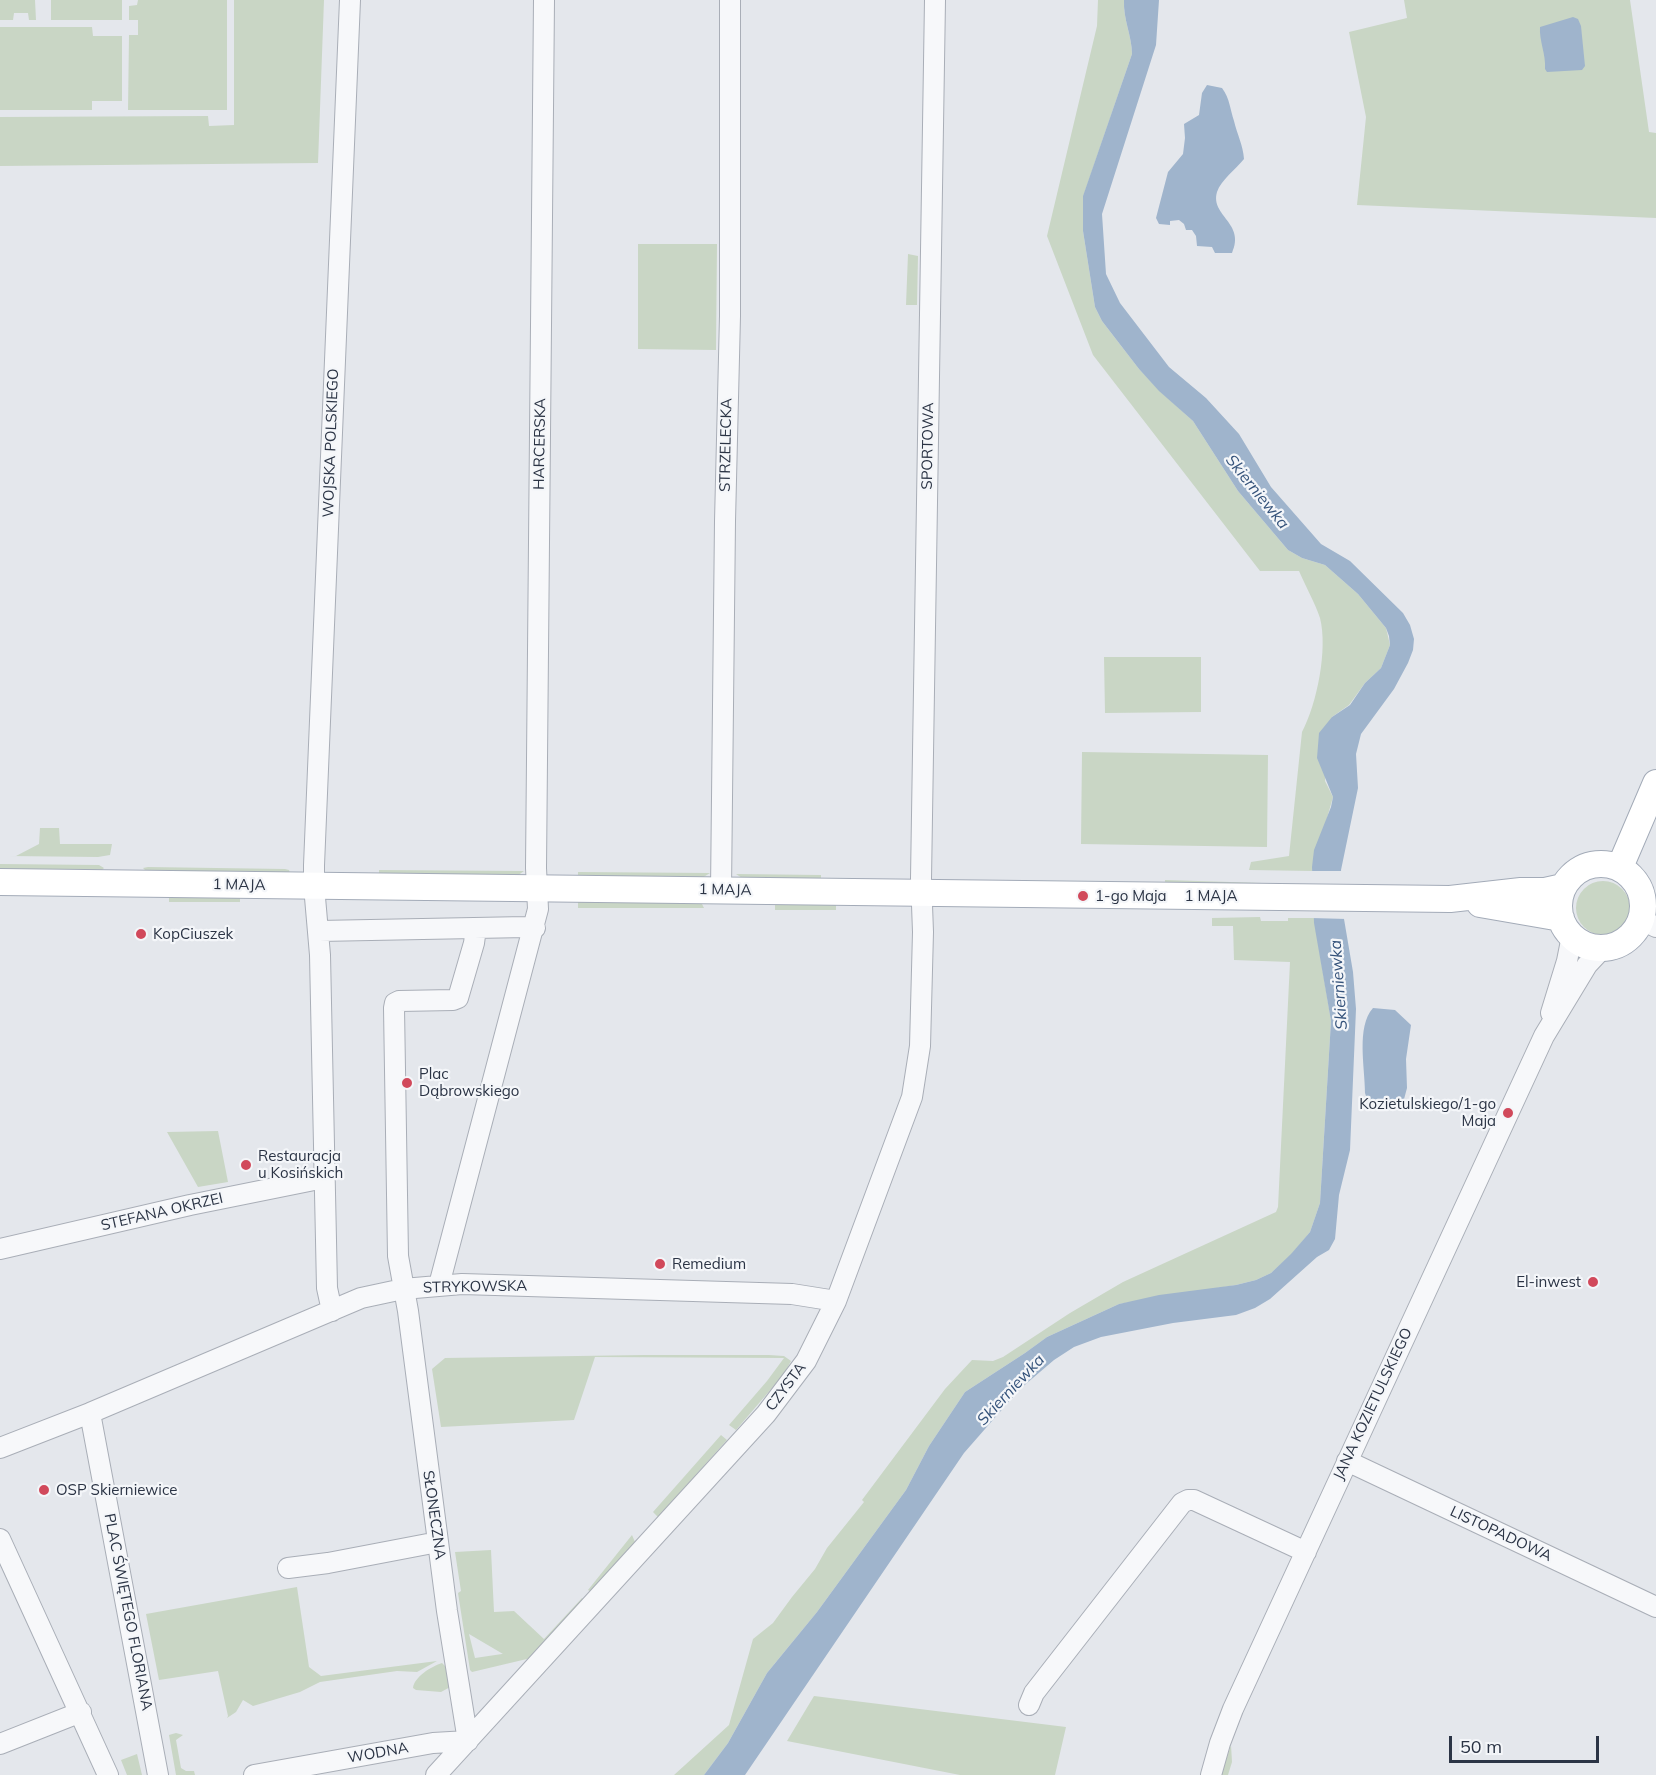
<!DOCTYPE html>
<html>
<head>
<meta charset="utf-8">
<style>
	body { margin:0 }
	#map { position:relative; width:1656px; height:1775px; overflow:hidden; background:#e4e7ec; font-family:Mulish,sans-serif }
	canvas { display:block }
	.scale { position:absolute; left:1449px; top:1736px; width:150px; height:27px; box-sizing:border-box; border:3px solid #2b3445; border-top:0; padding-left:8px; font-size:18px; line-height:21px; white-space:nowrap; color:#2b3445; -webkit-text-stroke:4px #f4f6f9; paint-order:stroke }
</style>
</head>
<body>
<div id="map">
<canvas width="1656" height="1775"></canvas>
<div class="scale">50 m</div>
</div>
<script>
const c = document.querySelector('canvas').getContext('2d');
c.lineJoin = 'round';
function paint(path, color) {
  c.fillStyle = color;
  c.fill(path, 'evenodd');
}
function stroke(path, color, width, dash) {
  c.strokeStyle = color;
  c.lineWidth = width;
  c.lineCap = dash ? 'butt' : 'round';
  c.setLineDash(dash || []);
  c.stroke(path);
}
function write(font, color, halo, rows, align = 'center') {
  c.font = font + ' Mulish,sans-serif';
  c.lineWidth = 4.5;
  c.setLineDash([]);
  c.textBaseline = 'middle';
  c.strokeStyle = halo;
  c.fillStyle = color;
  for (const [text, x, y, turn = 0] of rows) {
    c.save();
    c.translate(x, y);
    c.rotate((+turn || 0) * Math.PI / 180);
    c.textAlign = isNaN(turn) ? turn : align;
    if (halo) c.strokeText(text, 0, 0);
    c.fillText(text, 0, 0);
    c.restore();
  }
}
paint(new Path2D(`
	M 0,0 L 35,0 L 36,20 L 29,20 L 28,13 L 14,13 L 13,20 L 0,20 Z
	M 51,0 L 122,0 L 122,20 L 51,20 Z
	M 138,0 L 227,0 L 227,110 L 128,110 L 129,35 L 138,35 L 138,20 L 129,20 L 129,6 L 137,5 Z
	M 234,0 L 324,0 L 318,163 L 0,166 L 0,117 L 208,116 L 209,126 L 234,125 Z
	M 1098,0 L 1124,0 C 1123,19 1132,36 1132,54 L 1083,197 L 1083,231 L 1095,307 L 1102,321 L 1139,369 L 1160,391 L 1193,421 L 1238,491 L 1288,550 L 1302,558 L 1325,565 L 1358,594 L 1386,628 L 1390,645 L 1381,668 L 1365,683 L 1349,705 L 1332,717 L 1325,781 L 1333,797 L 1312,871 L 1249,870 L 1251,862 L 1289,856 L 1302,732 C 1317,704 1328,649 1320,618 C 1315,603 1306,587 1299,571 L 1260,571 L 1093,355 L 1047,236 L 1097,26 Z
	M 1404,0 L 1630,0 L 1649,132 L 1656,133 L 1656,218 L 1357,205 L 1366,117 L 1349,32 L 1407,18 Z
	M 0,27 L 92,27 L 93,36 L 122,36 L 122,101 L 92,101 L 92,110 L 0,110 Z
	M 638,244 L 717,244 L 716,350 L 638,349 Z
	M 908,254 L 918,256 L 917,305 L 906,305 Z
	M 1104,657 L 1201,657 L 1201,712 L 1105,713 Z
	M 1082,752 L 1268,755 L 1267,847 L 1081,844 Z
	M 40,828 L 59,828 L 60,844 L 112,844 L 110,855 L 98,857 L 9,856 L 16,856 L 39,844 Z
	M 0,864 L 99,865 L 104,868 L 101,871 L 0,871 Z
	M 148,867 L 285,869 L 289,870 L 290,873 L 147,872 L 143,868 Z
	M 379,870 L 522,871 L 524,871 L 517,876 L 379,874 Z
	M 578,872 L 710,873 L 702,878 L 578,876 Z
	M 736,874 L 821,875 L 821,879 L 742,878 Z
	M 1165,880 L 1263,883 L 1165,884 Z
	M1576 908a27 27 0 1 1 54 0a27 27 0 1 1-54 0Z
	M 169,896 L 240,897 L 240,902 L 169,902 Z
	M 578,901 L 701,902 L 704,908 L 578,908 Z
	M 775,903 L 836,903 L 836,910 L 775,910 Z
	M 1260,917 L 1261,921 L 1288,921 L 1288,918 L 1314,918 L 1331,1021 L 1320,1203 L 1310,1232 L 1291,1255 L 1271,1273 L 1256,1280 L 1236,1285 L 1119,1304 L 1047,1337 L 1025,1353 L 965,1392 L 929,1446 L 906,1490 L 817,1612 L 767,1673 L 728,1743 L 704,1775 L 674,1775 L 729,1725 L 753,1639 L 773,1623 L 792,1597 L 815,1569 L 827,1548 L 864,1502 L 862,1500 L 945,1389 L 972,1360 L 993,1361 L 1003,1357 L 1070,1313 L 1123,1282 L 1276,1212 L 1278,1207 L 1290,962 L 1234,960 L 1233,926 L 1212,926 L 1212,918 Z
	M 218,1131 L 228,1182 L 198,1187 L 167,1132 Z
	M 644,1355 L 769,1355 L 784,1356 L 791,1361 L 784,1374 L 736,1430 L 729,1425 L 767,1381 L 784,1358 L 595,1357 L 574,1420 L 441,1427 L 432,1369 L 445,1358 Z
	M 721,1435 L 727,1440 L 658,1517 L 653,1512 Z
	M 632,1535 L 635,1542 L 591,1592 L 588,1590 Z
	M 491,1550 L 494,1612 L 514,1611 L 544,1639 L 582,1598 L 584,1600 L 531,1658 L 472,1672 L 470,1670 L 458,1593 L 461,1591 L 455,1552 ZM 469,1634 L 503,1654 L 502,1654 L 475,1658 Z
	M 297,1587 L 309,1667 L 321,1676 L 437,1661 L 417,1672 L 397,1671 L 320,1682 L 300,1692 L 253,1706 L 243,1700 L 236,1712 L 227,1718 L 228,1716 L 218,1671 L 159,1680 L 146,1614 Z
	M 442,1663 L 448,1669 L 452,1686 L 441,1692 L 416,1690 L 413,1688 C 414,1677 432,1666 442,1663 Z
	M 814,1696 L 1066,1727 L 1055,1775 L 960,1775 L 787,1741 Z
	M 176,1733 L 183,1735 L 176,1740 L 181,1768 L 186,1771 L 194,1771 L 195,1775 L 176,1775 L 169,1735 Z
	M 1231,1745 L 1232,1762 L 1228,1775 L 1221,1775 Z
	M 137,1754 L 142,1775 L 127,1775 L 121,1760 Z`), '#c9d6c5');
paint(new Path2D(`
	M 1124,0 L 1159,0 L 1156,45 L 1102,214 L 1106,274 L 1120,303 L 1169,367 L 1206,398 L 1239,434 L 1271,487 L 1321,544 L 1350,561 L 1403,613 L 1410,625 L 1414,639 L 1413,650 L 1408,663 L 1394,689 L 1361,734 L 1356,754 L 1358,788 L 1341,870 L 1344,919 L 1353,972 L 1356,1009 L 1350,1150 L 1339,1195 L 1335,1239 L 1329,1250 L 1317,1257 L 1270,1299 L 1255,1308 L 1236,1315 L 1173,1323 L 1101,1337 L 1074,1347 L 1054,1360 L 1020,1389 L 964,1453 L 745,1775 L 704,1775 L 728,1743 L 767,1673 L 817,1612 L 906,1490 L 929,1446 L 965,1392 L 1025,1353 L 1047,1337 L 1119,1304 L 1159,1295 L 1236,1285 L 1256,1280 L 1271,1273 L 1291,1254 L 1310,1232 L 1320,1203 L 1331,1021 L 1314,923 L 1312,867 L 1314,850 L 1331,807 L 1333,797 L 1317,758 L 1319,733 L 1332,717 L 1350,705 L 1365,683 L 1381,668 L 1390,645 L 1389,636 L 1386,628 L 1358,594 L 1325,565 L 1302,558 L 1288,550 L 1238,491 L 1193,421 L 1159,391 L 1139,369 L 1102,321 L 1095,307 L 1083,231 L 1083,196 L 1132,54 C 1132,36 1123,19 1124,0 Z
	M 1573,17 L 1578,19 L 1581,26 L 1585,66 L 1582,70 L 1547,72 L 1545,69 C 1546,54 1539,41 1540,27 Z
	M 1207,85 L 1222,88 C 1230,99 1230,109 1234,121 C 1237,134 1243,145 1244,159 C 1236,169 1221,180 1217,192 C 1210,216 1246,223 1232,253 L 1215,253 L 1212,247 L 1197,246 L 1196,236 L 1192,230 L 1186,230 L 1184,224 L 1179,220 L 1170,221 L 1170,225 L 1159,224 L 1156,218 L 1168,172 L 1183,154 L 1185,138 L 1184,124 L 1199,115 L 1202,93 Z
	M 1373,1008 L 1395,1010 L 1411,1025 L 1406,1059 L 1407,1088 L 1403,1103 L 1386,1108 L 1368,1102 L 1365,1093 C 1365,1067 1356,1027 1373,1008 Z`), '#9fb4cc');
paint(new Path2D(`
	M 1309,871 L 1344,871 L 1347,919 L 1311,918 Z`), '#e4e7ec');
const minor = new Path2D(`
	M 721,890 L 725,521 L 730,316 L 730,0
	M 1642,920 L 1656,927
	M 319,931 L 526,927 L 535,928
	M 1551,1013 L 1567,961 L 1572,936
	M 0,1249 L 190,1205 L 324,1178
	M 439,1285 L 538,909 L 536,868 L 544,0
	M 332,1311 L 327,1288 L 320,955 L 314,886 L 314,865 L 350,0
	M 90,1413 L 158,1775
	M 0,1448 L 90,1413 L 361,1298 L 403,1289 L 462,1284 L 792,1294 L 836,1301
	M 1347,1461 L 1656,1607
	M 0,1539 L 108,1775
	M 288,1568 L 328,1563 L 438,1542
	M 1029,1705 L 1034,1693 L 1182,1503 L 1188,1500 L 1194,1500 L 1306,1552
	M 0,1744 L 81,1712
	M 254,1775 L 433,1743 L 468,1741 L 447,1611 L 408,1311 L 398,1256 L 394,1008 L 395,1003 L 399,1001 L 453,1000 L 458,998 L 474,943 L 476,928
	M 436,1775 L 766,1414 L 806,1361 L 836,1301 L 912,1097 L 920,1046 L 923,932 L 921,878 L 935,0
	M 1211,1775 L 1220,1743 L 1233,1709 L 1544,1036 L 1587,965 L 1602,949`);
const major = new Path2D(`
	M1559 906a42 42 0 1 1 84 0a42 42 0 1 1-84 0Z
	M 1620,867 L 1656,783
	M 0,882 L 1450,899 L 1521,891 L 1545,891 L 1563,887
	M 1480,904 L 1561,918`);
stroke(minor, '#a9aeb7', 22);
stroke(major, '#a3abb8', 28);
stroke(minor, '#f7f8fa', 20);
stroke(major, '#fff', 26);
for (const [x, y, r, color] of [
	[1083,896,6,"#d1495b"],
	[141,934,6,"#d1495b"],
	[407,1083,6,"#d1495b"],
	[1508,1113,6,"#d1495b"],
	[246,1165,6,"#d1495b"],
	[660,1264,6,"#d1495b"],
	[1593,1282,6,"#d1495b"],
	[44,1490,6,"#d1495b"]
]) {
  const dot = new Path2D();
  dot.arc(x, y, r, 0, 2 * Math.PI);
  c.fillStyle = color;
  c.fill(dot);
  stroke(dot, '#f4f6f9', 2);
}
write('15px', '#2b3445', '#f4f6f9', [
	["WOJSKA POLSKIEGO",331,443,-88],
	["HARCERSKA",540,444,-89],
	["STRZELECKA",726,445,-89],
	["SPORTOWA",928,446,-89],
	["1 MAJA",239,885,1],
	["1 MAJA",725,890,1],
	["1 MAJA",1211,896],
	["STEFANA OKRZEI",162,1212,-13],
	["STRYKOWSKA",475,1287,-1],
	["CZYSTA",786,1387,-53],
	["JANA KOZIETULSKIEGO",1373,1404,-65],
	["SŁONECZNA",434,1515,82],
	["LISTOPADOWA",1501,1534,25],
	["PLAC ŚWIĘTEGO FLORIANA",128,1612,79],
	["WODNA",378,1753,-10]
]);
write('15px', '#2b3445', '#f4f6f9', [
	["1-go Maja",1095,896],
	["KopCiuszek",153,934],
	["Plac",419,1074],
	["Dąbrowskiego",419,1091],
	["Kozietulskiego/1-go",1496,1104,"right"],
	["Maja",1496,1121,"right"],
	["Restauracja",258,1156],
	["u Kosińskich",258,1173],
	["Remedium",672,1264],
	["El-inwest",1581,1282,"right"],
	["OSP Skierniewice",56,1490]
], 'left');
write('italic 16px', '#34527a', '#f4f6f9', [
	["Skierniewka",1257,492,51],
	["Skierniewka",1339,985,-94],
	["Skierniewka",1011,1390,-47]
]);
</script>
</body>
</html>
